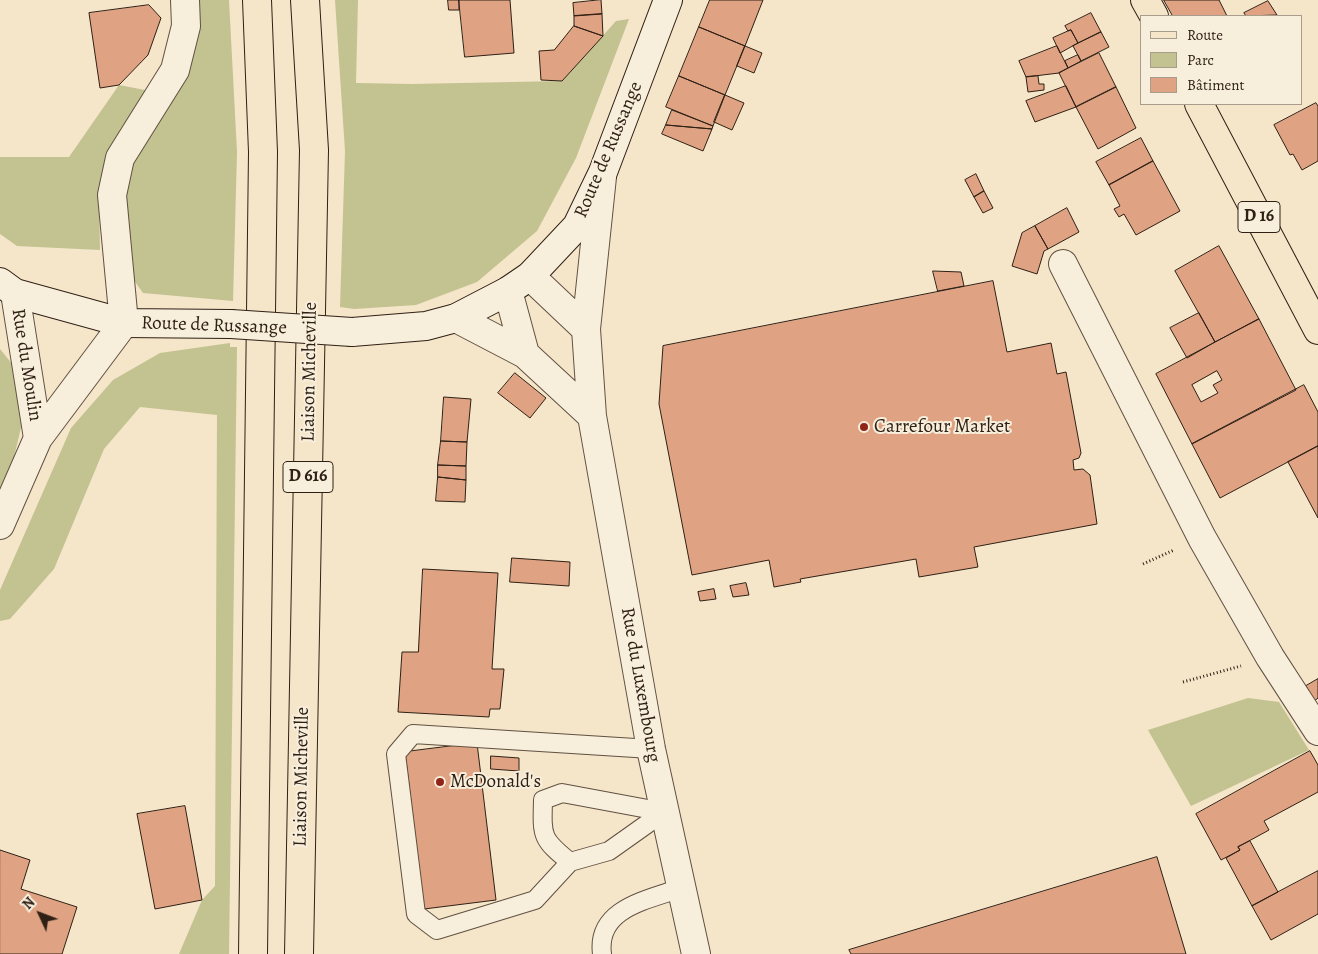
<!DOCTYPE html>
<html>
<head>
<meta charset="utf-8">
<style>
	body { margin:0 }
	#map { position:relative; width:1318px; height:954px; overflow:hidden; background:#f5e5c9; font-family:Alegreya,serif }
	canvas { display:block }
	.legend { position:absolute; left:1140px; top:15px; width:162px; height:90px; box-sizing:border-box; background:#f8eedc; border:1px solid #a89c8c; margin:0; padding:6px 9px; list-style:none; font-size:15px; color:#2f2015 }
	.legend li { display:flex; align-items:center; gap:10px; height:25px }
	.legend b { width:25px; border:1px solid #a89c8c }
	.north { position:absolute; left:15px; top:889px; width:50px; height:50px; -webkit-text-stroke:4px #f8eedc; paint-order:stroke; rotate:313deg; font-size:14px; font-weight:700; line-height:20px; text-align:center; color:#2f2015 }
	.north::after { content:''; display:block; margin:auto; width:18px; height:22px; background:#2f2015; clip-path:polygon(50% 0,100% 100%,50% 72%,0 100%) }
</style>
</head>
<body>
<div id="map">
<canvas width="1318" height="954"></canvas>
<ul class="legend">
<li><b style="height:6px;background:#f5e5c9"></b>Route</li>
<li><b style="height:14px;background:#c3c291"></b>Parc</li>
<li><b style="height:14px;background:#dfa383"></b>Bâtiment</li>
</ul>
<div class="north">N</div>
</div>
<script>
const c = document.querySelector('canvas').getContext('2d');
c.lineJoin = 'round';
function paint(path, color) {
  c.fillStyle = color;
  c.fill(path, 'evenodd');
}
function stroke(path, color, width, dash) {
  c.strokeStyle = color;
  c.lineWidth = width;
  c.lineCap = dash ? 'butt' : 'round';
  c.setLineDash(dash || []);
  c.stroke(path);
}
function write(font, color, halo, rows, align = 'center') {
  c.font = font + ' Alegreya,serif';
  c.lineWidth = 4;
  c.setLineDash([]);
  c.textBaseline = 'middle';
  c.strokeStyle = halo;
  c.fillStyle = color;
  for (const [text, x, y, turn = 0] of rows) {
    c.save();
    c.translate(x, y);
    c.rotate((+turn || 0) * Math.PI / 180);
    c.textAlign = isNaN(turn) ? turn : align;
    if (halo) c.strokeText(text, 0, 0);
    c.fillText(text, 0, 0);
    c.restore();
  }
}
paint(new Path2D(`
	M 198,0 L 229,0 L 237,152 L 233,301 L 143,293 L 131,276 L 126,200 L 130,165 Z
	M 335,0 L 358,0 L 356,83 L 412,84 L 562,81 L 616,21 L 629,19 L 576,158 L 537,231 L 477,282 L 416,305 L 354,309 L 340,307 L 345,151 Z
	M 119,85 L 150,91 L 110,153 L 99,199 L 100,250 L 17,246 L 0,234 L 0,157 L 69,157 Z
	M 230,343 L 230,347 L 237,347 L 229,954 L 179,954 L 202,900 L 215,886 L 217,415 L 140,407 L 104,449 L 54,569 L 10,619 L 0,621 L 0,590 L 71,428 L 113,380 L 160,353 Z
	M 0,349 L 13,365 L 25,411 L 14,457 L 0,489 Z
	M 1248,698 L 1279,702 L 1309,750 L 1191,806 L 1148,730 Z`), '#c3c291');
const building = new Path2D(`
	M 448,0 L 459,0 L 459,10 L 449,10 Z
	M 459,0 L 510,0 L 514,53 L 465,57 Z
	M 601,0 L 602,14 L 574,16 L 573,3 Z
	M 710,0 L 763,0 L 745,46 L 699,27 Z
	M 1164,0 L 1219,0 L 1227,16 L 1173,16 Z
	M 1268,1 L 1277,15 L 1246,16 L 1244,13 Z
	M 149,5 L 161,18 L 148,55 L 119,85 L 100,88 L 89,13 Z
	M 1091,13 L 1101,32 L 1078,43 L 1071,30 L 1068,31 L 1065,26 Z
	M 602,14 L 603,36 L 574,26 L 574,16 Z
	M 574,26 L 603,36 L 562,81 L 541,80 L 539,51 L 554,50 Z
	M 699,27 L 745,46 L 725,95 L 679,76 Z
	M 1071,30 L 1078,43 L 1060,53 L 1053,38 Z
	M 1101,32 L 1109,47 L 1081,61 L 1073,46 Z
	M 745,46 L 762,53 L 754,73 L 737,66 Z
	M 1057,46 L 1068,68 L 1059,73 L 1026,77 L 1019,61 Z
	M 1099,53 L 1116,87 L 1076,107 L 1059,73 Z
	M 1078,55 L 1081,61 L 1068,68 L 1065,61 Z
	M 679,76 L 725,95 L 713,126 L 666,107 Z
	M 1038,76 L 1039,84 L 1044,84 L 1044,90 L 1028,92 L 1026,77 Z
	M 1066,86 L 1076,107 L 1035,122 L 1026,101 Z
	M 1116,87 L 1136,128 L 1098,149 L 1076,107 Z
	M 725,95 L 744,103 L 732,130 L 714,122 Z
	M 1316,103 L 1318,106 L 1318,161 L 1302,170 L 1293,154 L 1290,155 L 1274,125 Z
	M 672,110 L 713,126 L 712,129 L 666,125 Z
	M 666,125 L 712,129 L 703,151 L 662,134 Z
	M 1141,138 L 1153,161 L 1109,185 L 1096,162 Z
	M 1153,161 L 1180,211 L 1136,235 L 1124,214 L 1119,217 L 1114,209 L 1120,206 L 1109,185 Z
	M 976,174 L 984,191 L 974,197 L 965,180 Z
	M 984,191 L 993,208 L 983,213 L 974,197 Z
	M 1067,208 L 1079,232 L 1048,249 L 1035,226 Z
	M 1035,226 L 1048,249 L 1044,251 L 1037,274 L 1012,266 L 1022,233 Z
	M 1219,246 L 1259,319 L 1215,342 L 1175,271 Z
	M 933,271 L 961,272 L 964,286 L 938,291 Z
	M 993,281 L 1007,352 L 1051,343 L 1057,374 L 1066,372 L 1081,453 L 1079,458 L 1073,460 L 1074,470 L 1083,469 L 1090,475 L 1097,524 L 974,547 L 978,567 L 919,577 L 916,559 L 800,579 L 801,582 L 774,587 L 769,560 L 692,575 L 659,404 L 663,346 Z
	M 1199,313 L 1215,342 L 1187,358 L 1170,328 Z
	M 1259,319 L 1296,390 L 1192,444 L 1156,374 ZM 1217,371 L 1222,380 L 1213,385 L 1218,393 L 1201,402 L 1192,385 Z
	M 515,373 L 546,398 L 530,418 L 498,393 Z
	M 1304,385 L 1318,412 L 1318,446 L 1220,498 L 1192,444 Z
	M 444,397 L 471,399 L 467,442 L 441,441 Z
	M 441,441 L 467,442 L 466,466 L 438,465 Z
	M 1318,446 L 1318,518 L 1288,462 Z
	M 438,465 L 466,466 L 466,480 L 438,477 Z
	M 438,477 L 466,480 L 465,502 L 436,501 Z
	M 512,558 L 570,562 L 569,586 L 510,582 Z
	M 423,569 L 498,573 L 492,669 L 504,669 L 500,709 L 490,709 L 489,717 L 398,712 L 402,652 L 418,652 Z
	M 746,583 L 749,595 L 733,597 L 730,586 Z
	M 714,589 L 716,599 L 700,601 L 698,592 Z
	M 1318,679 L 1318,698 L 1314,701 L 1306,686 Z
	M 477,743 L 496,900 L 424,909 L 405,752 Z
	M 1310,751 L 1318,765 L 1318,792 L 1264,821 L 1269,830 L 1238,847 L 1240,850 L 1221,860 L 1196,814 Z
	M 491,756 L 519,758 L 519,771 L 491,769 Z
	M 185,806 L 202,900 L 155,909 L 137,814 Z
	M 1250,841 L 1278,892 L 1252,906 L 1226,858 L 1240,850 L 1238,847 Z
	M 0,850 L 30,860 L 21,889 L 77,907 L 62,954 L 0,954 Z
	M 1157,857 L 1186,954 L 851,954 L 849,950 Z
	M 1318,871 L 1318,914 L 1271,940 L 1252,906 Z`);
paint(building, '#dfa383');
stroke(building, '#2f2015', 1);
const service = new Path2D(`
	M 570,862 C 541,839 542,836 543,800 L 562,793 L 664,812 L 609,851 L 570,862 L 535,900 L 437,930 L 416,914 L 396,754 L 413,734 L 651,749
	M 602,954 C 596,908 648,900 681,888`);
const minor = new Path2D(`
	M 602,177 L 586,329 L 592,416 L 651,749 L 696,954
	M 1063,264 L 1202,538 L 1270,657 L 1318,731
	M 530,276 L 586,329
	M 508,291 L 525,354
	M 456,318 L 525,354 L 592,416
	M 124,323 L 112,195 L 120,158 L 175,70 L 186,26 L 185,0`);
const tertiary = new Path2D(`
	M 15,293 L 38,438
	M 0,525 L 38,438 L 124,323`);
const secondary = new Path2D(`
	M 0,282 L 15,293 L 124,323 L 231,324
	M 352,332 L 426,326 L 456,318 L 508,291 L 530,276 L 577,226 L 603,172 L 668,0`);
const primary = new Path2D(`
	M 1145,0 L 1154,16
	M 1199,104 L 1318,330`);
const trunk = new Path2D(`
	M 253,954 L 263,152 L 257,0
	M 299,954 L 314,150 L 305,0`);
stroke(service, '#605142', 20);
stroke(minor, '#605142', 30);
stroke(tertiary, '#605142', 30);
stroke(secondary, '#2f2015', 30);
stroke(primary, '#2f2015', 30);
stroke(trunk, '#2f2015', 30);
stroke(new Path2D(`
	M 1143,564 L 1174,550
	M 1183,682 L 1241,666`), '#2f2015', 3, [1, 2.5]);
stroke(service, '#f8eedc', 18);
stroke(minor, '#f8eedc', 28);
stroke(tertiary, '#f8eedc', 28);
stroke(secondary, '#f8eedc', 28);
stroke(primary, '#f5e5c9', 28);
stroke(trunk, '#f5e5c9', 28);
const secondaryBridge = new Path2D(`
	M 231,324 L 352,332`);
stroke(secondaryBridge, '#2f2015', 30, []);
stroke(secondaryBridge, '#f8eedc', 28);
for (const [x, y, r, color] of [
	[864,427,5,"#8f2418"],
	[440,782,5,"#8f2418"]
]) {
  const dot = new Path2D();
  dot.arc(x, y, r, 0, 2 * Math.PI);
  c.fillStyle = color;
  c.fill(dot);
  stroke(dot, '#f8eedc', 2);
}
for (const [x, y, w] of [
	[1259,217,42],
	[308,477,50]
]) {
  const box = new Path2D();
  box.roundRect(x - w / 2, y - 15.5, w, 31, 4);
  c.fillStyle = '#f8eedc';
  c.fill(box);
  stroke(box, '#2f2015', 1);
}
write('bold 18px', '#2f2015', null, [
	["D 16",1259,217],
	["D 616",308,477]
]);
write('19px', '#2f2015', '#f8eedc', [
	["Route de Russange",609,150,-67],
	["Route de Russange",214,326,2],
	["Rue du Moulin",26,365,81],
	["Liaison Micheville",310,372,-89],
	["Rue du Luxembourg",640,685,80],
	["Liaison Micheville",302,777,-89]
]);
write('19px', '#2f2015', '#f8eedc', [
	["Carrefour Market",874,427],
	["McDonald's",450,782]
], 'left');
</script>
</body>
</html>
